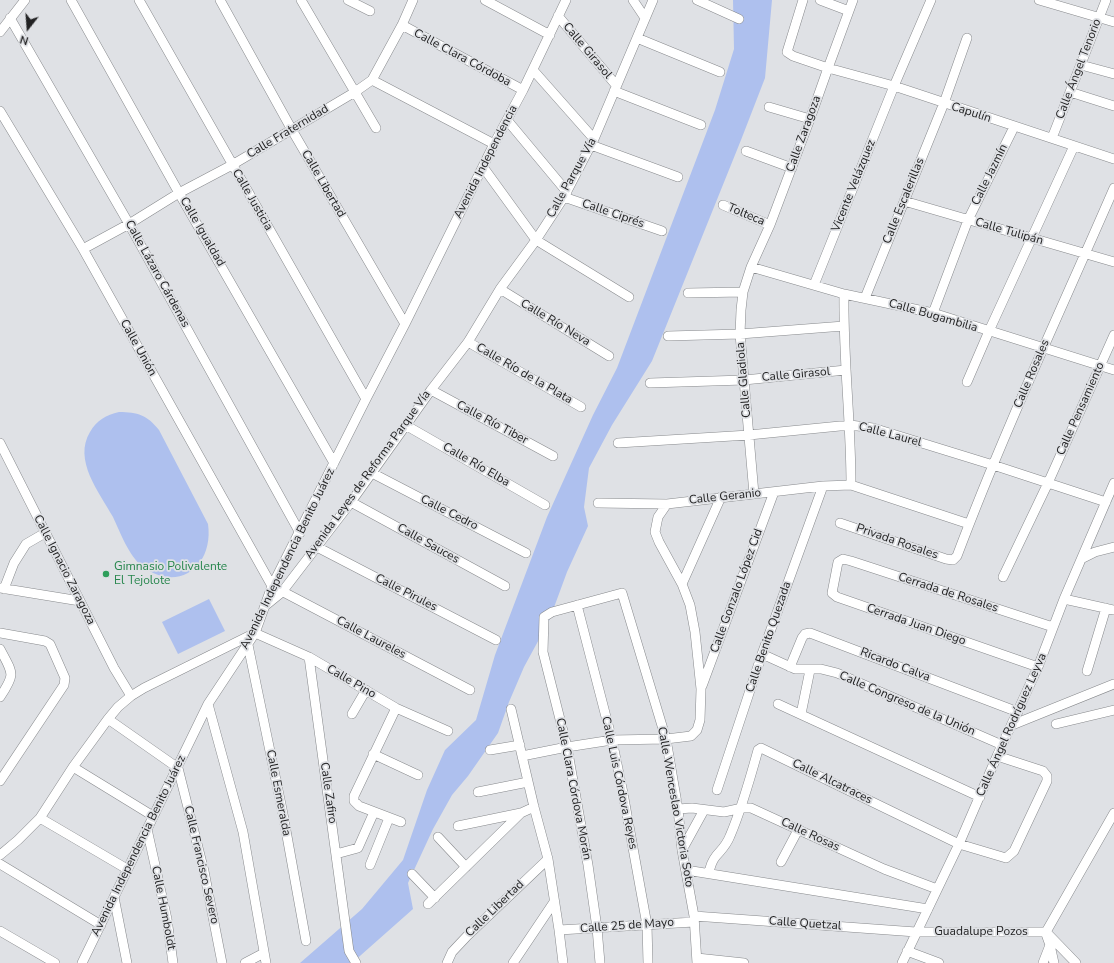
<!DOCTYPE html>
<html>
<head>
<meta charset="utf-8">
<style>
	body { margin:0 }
	#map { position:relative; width:1114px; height:963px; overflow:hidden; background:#dfe1e5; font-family:"Nunito Sans",sans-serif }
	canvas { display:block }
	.north { position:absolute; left:8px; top:8px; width:40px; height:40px; -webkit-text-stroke:3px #dfe1e5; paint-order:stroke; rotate:197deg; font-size:11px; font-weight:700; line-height:16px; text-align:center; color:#222223 }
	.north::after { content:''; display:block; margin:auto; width:14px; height:18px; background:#222223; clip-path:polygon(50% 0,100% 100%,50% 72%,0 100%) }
</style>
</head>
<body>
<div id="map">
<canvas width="1114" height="963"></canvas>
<div class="north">N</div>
</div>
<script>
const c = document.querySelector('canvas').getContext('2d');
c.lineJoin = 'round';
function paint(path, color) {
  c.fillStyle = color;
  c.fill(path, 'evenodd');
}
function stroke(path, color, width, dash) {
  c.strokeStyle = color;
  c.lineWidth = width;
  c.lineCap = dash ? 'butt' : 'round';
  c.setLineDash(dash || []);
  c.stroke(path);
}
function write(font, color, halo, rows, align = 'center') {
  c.font = font + ' "Nunito Sans",sans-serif';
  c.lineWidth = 3.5;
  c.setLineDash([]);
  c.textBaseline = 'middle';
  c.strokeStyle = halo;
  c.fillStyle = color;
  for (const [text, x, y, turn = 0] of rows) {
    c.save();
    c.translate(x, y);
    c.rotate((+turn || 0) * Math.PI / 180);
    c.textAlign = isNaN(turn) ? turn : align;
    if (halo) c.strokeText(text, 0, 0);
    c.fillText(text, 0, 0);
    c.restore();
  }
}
paint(new Path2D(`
	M 733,0 L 772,0 L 765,78 L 741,140 L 652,361 L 612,425 L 589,468 L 584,507 L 588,526 L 567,572 L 549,621 L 524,667 L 509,702 L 498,733 L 468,776 L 452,795 L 433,829 L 408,883 L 413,909 L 352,963 L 300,963 L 362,909 L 403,860 L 427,790 L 445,750 L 476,720 L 495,655 L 547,517 L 593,415 L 617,368 L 715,110 L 734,49 Z
	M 119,412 C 138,412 147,415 159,430 L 208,524 C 214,566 178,594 142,566 C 129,556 120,532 113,517 C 99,492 73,460 90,432 C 97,420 106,415 119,412 Z
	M 209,599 L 225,631 L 178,654 L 162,622 Z`), '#aec0ee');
const minor = new Path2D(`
	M 71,0 L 179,193 L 334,463
	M 139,0 L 366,399
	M 220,0 L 292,130 L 405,324
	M 301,0 L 376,128
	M 348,0 L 370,11
	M 485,0 L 550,35
	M 633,0 L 645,18
	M 697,0 L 739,19
	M 803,0 L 787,52 L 793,56 L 828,68 L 894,86 L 1114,159
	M 820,0 L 849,11
	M 1039,0 L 1114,22
	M 558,16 L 616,85
	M 10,18 L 129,224 L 300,533
	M 402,25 L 523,90
	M 0,32 L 25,0
	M 637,38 L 720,72
	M 1081,65 L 1114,74
	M 533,70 L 594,139
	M 372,80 L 494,144
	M 614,91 L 701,125
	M 1070,92 L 1114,106
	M 769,107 L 810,119
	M 0,111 L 83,249 L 272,586 L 470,690
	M 507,120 L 567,192
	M 1052,138 L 1106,0
	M 591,145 L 678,177
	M 746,151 L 792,168
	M 483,167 L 536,240 L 629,297
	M 564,197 L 662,231
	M 904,201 L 1114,262
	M 723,205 L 770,225
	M 83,249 L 129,224 L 179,193 L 232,165 L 355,92 L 372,80 L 402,25 L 413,0
	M 751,267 L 844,294 L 933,313 L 1114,370
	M 814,285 L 894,86 L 931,0
	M 500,289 L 609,356
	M 688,293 L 743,292
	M 844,294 C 843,358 851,421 851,485
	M 865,298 L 944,103 L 967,38
	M 933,313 L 968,220 L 1014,127
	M 668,336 L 740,334 L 844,326
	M 468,342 L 581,407
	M 967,382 L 989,331 L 1074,146
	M 650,383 L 744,380 L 846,370
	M 431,390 L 553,456
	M 407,426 L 545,505
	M 0,443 L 114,668 L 131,696
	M 618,443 L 749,435 L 850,425 L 873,428 L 993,465 L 1106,502
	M 372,473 L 526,553
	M 754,494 L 740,334 L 741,310 L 743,292 L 751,267 L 770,225 L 810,119 L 828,68 L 853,0
	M 351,502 L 505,586
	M 598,503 L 667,504 L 823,486 L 851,485 L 969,524
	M 840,523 L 946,559 L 953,560 L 957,556 C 1004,431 1061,310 1114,188
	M 317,547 L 496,640
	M 1083,558 L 1095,552 L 1114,547
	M 1003,577 L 1048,483 L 1114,335
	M 682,584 L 721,497
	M 0,588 L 80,601
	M 4,589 L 14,563 L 26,544 L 45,533
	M 1064,599 L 1114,610
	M 266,605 L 282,592 L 351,502 L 431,390 L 468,342 L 500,289 L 536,240 L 564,197 L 594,139 L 653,0
	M 577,605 L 612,740 L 623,793 L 647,925 L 648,963
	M 0,633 L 45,641 L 50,644 L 65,678 L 64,685 L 0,781
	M 255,633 L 309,657 L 396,708 L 448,731
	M 248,645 L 283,814 L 306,941
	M 0,649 C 13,674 16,673 0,697
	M 762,654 L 795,669 L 821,669 L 837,673 L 1002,745
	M 309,657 L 349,951 L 356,963
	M 790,667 L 802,638 L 805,634 L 810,633 L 1018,712
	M 1038,667 L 837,597 L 832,593 L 838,562 L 843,559 L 851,561 L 1053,627
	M 1087,671 L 1106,608
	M 702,686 L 774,492
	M 208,704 L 243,832 L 266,963
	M 778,704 L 980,797
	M 396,708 L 354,796 L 354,801 L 359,806 L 401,822
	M 511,709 L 534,807 L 548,859 L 559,930 L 563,963
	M 352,714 L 366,690
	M 801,714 L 810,670
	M 108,719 L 178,768 L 204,871 L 222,963
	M 1056,724 L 1114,710
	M 1012,725 L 1114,684
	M 490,750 L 520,745
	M 373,754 L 418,775
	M 522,756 L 567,747 L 612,740 L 666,739 L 691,736 L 697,730 L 700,720 L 701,689 L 695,632 L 690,605 L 682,584 L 659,542 L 655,532 L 658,517 L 667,504
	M 73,767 L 153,816
	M 717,790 L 762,654 L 823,486
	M 478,792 L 528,782
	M 678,809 L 692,808 L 724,812 L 742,808 L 751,808 L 884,869 L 937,889
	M 40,818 L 127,869
	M 458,826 L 521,813
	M 147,829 L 167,919 L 173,963
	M 438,837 L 466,867
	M 682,850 L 704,810
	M 336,854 L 358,848 L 374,812
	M 0,855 L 18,840 L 40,818 L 73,767 L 108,719 L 118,707 L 131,696 L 144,688 L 255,633
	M 781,862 L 798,830
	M 0,864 L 101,925
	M 370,865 L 389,818
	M 686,870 L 928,909
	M 709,873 C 710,867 712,861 716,856 C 722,849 726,846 730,836 C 742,808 750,779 758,750 L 761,748 L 959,844 L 1006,858 L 1014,851 L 1047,781 L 1047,776 L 1043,771 L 997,756
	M 412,874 L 435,898
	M 114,897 L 127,963
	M 428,904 L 521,813 L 534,807
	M 694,916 L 916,932 L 1046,932
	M 559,930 L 694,922
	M 0,931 L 55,963
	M 1046,932 L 1114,813
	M 1046,932 L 1076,963
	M 1050,945 L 1054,963
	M 907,951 L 939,963
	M 697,958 L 744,963
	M 82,963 L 208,704 L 255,633 L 272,586 L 366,399 L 405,324 L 494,144 L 523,90 L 566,0
	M 245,963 L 264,953
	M 447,963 L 452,952 L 468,935 L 548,859
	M 513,963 L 554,902
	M 600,963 L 597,928 L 588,865 L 567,747 L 543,652 L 544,617 L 552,612 L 622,593 L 666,739 L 678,809 L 682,850 L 694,916 L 697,963
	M 902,963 L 959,844 L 997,756 L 1038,667 L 1064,599 L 1114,483
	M 1043,963 L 1050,945 L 1046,934`);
stroke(minor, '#87898c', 10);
stroke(minor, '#fff', 9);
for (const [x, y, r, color] of [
	[106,574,4,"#2e9e5b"]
]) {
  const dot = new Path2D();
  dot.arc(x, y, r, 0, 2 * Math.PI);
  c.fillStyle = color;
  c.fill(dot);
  stroke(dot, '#dfe1e5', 1.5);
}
write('12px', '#222223', '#dfe1e5', [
	["Calle Girasol",587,51,50],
	["Calle Clara Córdoba",462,58,28],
	["Calle Ángel Tenorio",1079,69,-69],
	["Capulín",971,113,18],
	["Calle Fraternidad",288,132,-31],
	["Calle Zaragoza",804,134,-70],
	["Avenida Independencia",486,162,-63],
	["Calle Jazmín",990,175,-64],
	["Calle Parque Vía",572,178,-61],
	["Calle Libertad",323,184,60],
	["Vicente Velázquez",854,186,-68],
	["Calle Justicia",252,200,60],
	["Calle Escalerillas",904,201,-68],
	["Calle Ciprés",613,214,19],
	["Tolteca",746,215,23],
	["Calle Igualdad",202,232,60],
	["Calle Tulipán",1009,232,16],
	["Calle Lázaro Cárdenas",157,274,61],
	["Calle Bugambilia",933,316,16],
	["Calle Río Neva",555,323,31],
	["Calle Unión",138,348,61],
	["Calle Río de la Plata",524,374,30],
	["Calle Rosales",1032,374,-67],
	["Calle Girasol",796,375,-5],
	["Calle Gladiola",744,380,-95],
	["Calle Pensamiento",1081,409,-66],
	["Calle Río Tiber",492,423,28],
	["Calle Laurel",890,435,15],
	["Calle Río Elba",476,465,30],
	["Avenida Leyes de Reforma Parque Vía",368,475,-54],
	["Calle Geranio",725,497,-6],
	["Calle Cedro",449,513,27],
	["Privada Rosales",897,542,19],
	["Calle Sauces",428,544,29],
	["Avenida Independencia Benito Juárez",288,559,-64],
	["Calle Ignacio Zaragoza",64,570,63],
	["Calle Gonzalo López Cid",737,591,-70],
	["Calle Pirules",406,593,27],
	["Cerrada de Rosales",948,593,18],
	["Cerrada Juan Diego",916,625,19],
	["Calle Benito Quezada",769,637,-71],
	["Calle Laureles",371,638,28],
	["Ricardo Calva",895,665,21],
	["Calle Pino",351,682,30],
	["Calle Congreso de la Unión",907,704,23],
	["Calle Ángel Rodríguez Leyva",1012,725,-66],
	["Calle Alcatraces",832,782,26],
	["Calle Luis Córdova Reyes",619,783,78],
	["Calle Clara Córdova Morán",573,789,79],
	["Calle Esmeralda",278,793,79],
	["Calle Zafiro",328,793,82],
	["Calle Wenceslao Victoria Soto",675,807,80],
	["Calle Rosas",810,835,25],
	["Avenida Independencia Benito Juárez",139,846,-64],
	["Calle Francisco Severo",201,865,77],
	["Calle Humboldt",163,908,79],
	["Calle Libertad",495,909,-44],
	["Calle Quetzal",805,924,4],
	["Calle 25 de Mayo",627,926,-4],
	["Guadalupe Pozos",981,932]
]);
write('12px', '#27864d', '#dfe1e5', [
	["Gimnasio Polivalente",114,567],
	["El Tejolote",114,581]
], 'left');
</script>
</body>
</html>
